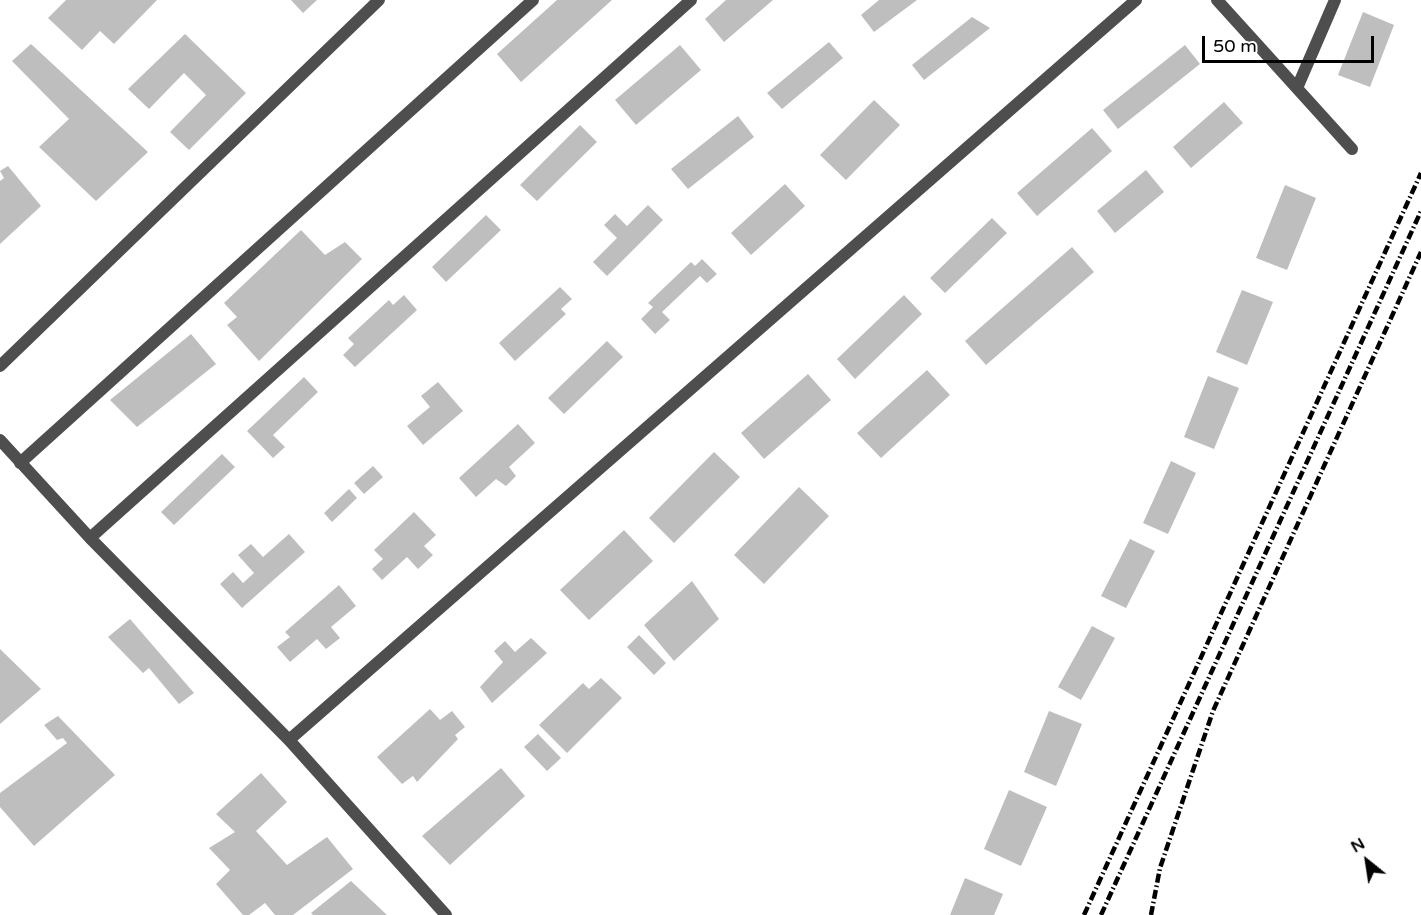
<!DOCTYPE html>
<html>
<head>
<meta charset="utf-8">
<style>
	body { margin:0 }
	#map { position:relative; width:1421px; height:915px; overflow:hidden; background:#fff; font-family:"Varela Round",sans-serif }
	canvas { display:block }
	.north { position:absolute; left:1337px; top:831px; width:60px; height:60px; -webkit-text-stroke:4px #fff; paint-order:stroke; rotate:330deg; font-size:16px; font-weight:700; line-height:24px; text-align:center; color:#000 }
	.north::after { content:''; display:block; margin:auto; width:21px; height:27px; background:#000; clip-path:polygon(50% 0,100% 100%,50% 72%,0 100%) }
	.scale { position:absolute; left:1202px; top:36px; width:172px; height:27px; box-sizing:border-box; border:3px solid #000; border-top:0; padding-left:8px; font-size:18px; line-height:21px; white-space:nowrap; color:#000; -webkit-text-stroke:4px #fff; paint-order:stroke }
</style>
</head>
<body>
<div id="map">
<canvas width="1421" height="915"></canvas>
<div class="north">N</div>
<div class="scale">50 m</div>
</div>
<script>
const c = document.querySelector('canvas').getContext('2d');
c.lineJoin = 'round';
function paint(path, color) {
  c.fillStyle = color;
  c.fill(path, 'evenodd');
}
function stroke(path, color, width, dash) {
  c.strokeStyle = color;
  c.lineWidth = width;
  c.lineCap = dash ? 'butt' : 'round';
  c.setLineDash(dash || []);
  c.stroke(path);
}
paint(new Path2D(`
	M 66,0 L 157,0 L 114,44 L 100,31 L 82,50 L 48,18 Z
	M 291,0 L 317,0 L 303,13 Z
	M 557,0 L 612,0 L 521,82 L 497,54 Z
	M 726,0 L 773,0 L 724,42 L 705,19 Z
	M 879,0 L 917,0 L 874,32 L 861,15 Z
	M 1363,12 L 1394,25 L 1370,87 L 1338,75 Z
	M 972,17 L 990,28 L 924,80 L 912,65 Z
	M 185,34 L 246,93 L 189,150 L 170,132 L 206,95 L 184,73 L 149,109 L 128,89 Z
	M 829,42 L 843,58 L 782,109 L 767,93 Z
	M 31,44 L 148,152 L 96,201 L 39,147 L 69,119 L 12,61 Z
	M 680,45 L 701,70 L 636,125 L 615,100 Z
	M 1185,45 L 1200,64 L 1118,129 L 1103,110 Z
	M 874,100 L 900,125 L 846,180 L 820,155 Z
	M 1224,102 L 1243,123 L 1191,168 L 1173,147 Z
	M 738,116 L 754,137 L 688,189 L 671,169 Z
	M 580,125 L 597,142 L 537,201 L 520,185 Z
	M 1092,128 L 1112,151 L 1037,216 L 1017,193 Z
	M 8,166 L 41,206 L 0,244 L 0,181 L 4,178 L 0,171 Z
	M 1146,170 L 1164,192 L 1115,233 L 1097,211 Z
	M 785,184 L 805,206 L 751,255 L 731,233 Z
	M 1285,185 L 1316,198 L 1287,270 L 1256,258 Z
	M 648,205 L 663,220 L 607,276 L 593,262 L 617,238 L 604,225 L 615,214 L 627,226 Z
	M 486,215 L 501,230 L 446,282 L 432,267 Z
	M 992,218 L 1007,233 L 945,293 L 930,278 Z
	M 301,230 L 325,255 L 345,242 L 362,259 L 259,361 L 227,325 L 237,317 L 224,303 Z
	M 1072,247 L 1094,272 L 986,365 L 965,341 Z
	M 702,259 L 717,274 L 707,283 L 700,276 L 662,312 L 670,320 L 655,334 L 641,319 L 653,307 L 648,303 L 691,262 L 695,266 Z
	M 560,287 L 572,299 L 561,309 L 566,314 L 515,361 L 499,343 Z
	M 1242,290 L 1273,302 L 1247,365 L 1216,352 Z
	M 404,295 L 417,310 L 355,367 L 343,355 L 354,344 L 348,338 L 389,300 L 393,305 Z
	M 904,295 L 922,314 L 855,379 L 837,359 Z
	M 191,334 L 216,364 L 137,427 L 110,400 Z
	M 607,341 L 623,357 L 564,414 L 548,398 Z
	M 927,370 L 950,395 L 881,458 L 857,433 Z
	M 808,374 L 831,400 L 764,459 L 741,433 Z
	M 1208,376 L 1239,388 L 1214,449 L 1184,437 Z
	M 304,377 L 318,392 L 273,435 L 285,447 L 273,458 L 247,431 Z
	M 438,382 L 463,411 L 423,445 L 407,426 L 430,407 L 421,396 Z
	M 518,424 L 535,443 L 509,467 L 516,476 L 506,486 L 496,479 L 476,497 L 459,478 Z
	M 714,452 L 740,477 L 674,543 L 649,518 Z
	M 222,454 L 235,467 L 174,525 L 161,512 Z
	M 1171,461 L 1196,473 L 1168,534 L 1143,523 Z
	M 373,466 L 383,477 L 364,494 L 354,483 Z
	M 799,487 L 829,516 L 764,584 L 734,555 Z
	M 349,489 L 357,498 L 332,522 L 324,513 Z
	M 414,512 L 436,535 L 424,546 L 433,555 L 418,569 L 407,557 L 382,580 L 372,569 L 383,559 L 374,550 Z
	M 624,530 L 653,561 L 589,620 L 560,590 Z
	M 289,534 L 305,552 L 242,608 L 220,584 L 233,572 L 243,583 L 254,573 L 238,555 L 251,544 L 263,557 Z
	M 1130,539 L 1155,551 L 1126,608 L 1101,596 Z
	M 692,581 L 719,619 L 674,661 L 644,625 Z
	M 339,585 L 356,606 L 331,627 L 340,638 L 326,649 L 317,639 L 290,662 L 277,647 L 290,637 L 285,632 Z
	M 130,619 L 194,693 L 179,704 L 149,668 L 143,673 L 108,637 Z
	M 1092,626 L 1115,638 L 1081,700 L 1058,687 Z
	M 639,635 L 666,663 L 654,675 L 627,647 Z
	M 531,638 L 547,653 L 492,703 L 480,687 L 503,662 L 494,651 L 505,641 L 515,652 Z
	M 0,649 L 41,689 L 0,724 Z
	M 601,678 L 622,698 L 567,753 L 539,725 L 583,683 L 589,689 Z
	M 430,709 L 440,720 L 452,711 L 465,727 L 455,735 L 458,739 L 417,782 L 413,776 L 402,784 L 377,757 Z
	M 1049,711 L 1082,724 L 1056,786 L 1024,772 Z
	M 58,716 L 115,775 L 34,846 L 0,807 L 0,793 L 67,743 L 63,738 L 57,740 L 44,725 Z
	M 538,734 L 561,758 L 547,771 L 524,747 Z
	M 501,768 L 525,796 L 450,865 L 422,836 Z
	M 261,773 L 287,802 L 256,831 L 287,865 L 327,837 L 353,869 L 293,915 L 275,915 L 265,903 L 249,915 L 243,915 L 216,884 L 230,870 L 209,848 L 235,832 L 216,814 Z
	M 1009,790 L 1047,807 L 1021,866 L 984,849 Z
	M 965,878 L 1003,894 L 994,915 L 950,915 Z
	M 351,881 L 387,915 L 313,915 L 311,913 Z`), '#bebebe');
stroke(new Path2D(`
	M 1217,0 L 1352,149
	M 1297,88 L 1335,0
	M 0,366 L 379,0
	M 0,440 L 90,538 L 289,740 L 446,915
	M 20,463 L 533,0
	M 90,538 L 691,0
	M 289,740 L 1136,0`), '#4e4e4e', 12);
stroke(new Path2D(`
	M 1084,915 L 1421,173
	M 1101,915 L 1421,211
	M 1151,915 L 1160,868 L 1213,711 L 1421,252`), '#000', 4.5, [9, 3, 1.5, 3]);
</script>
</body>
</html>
